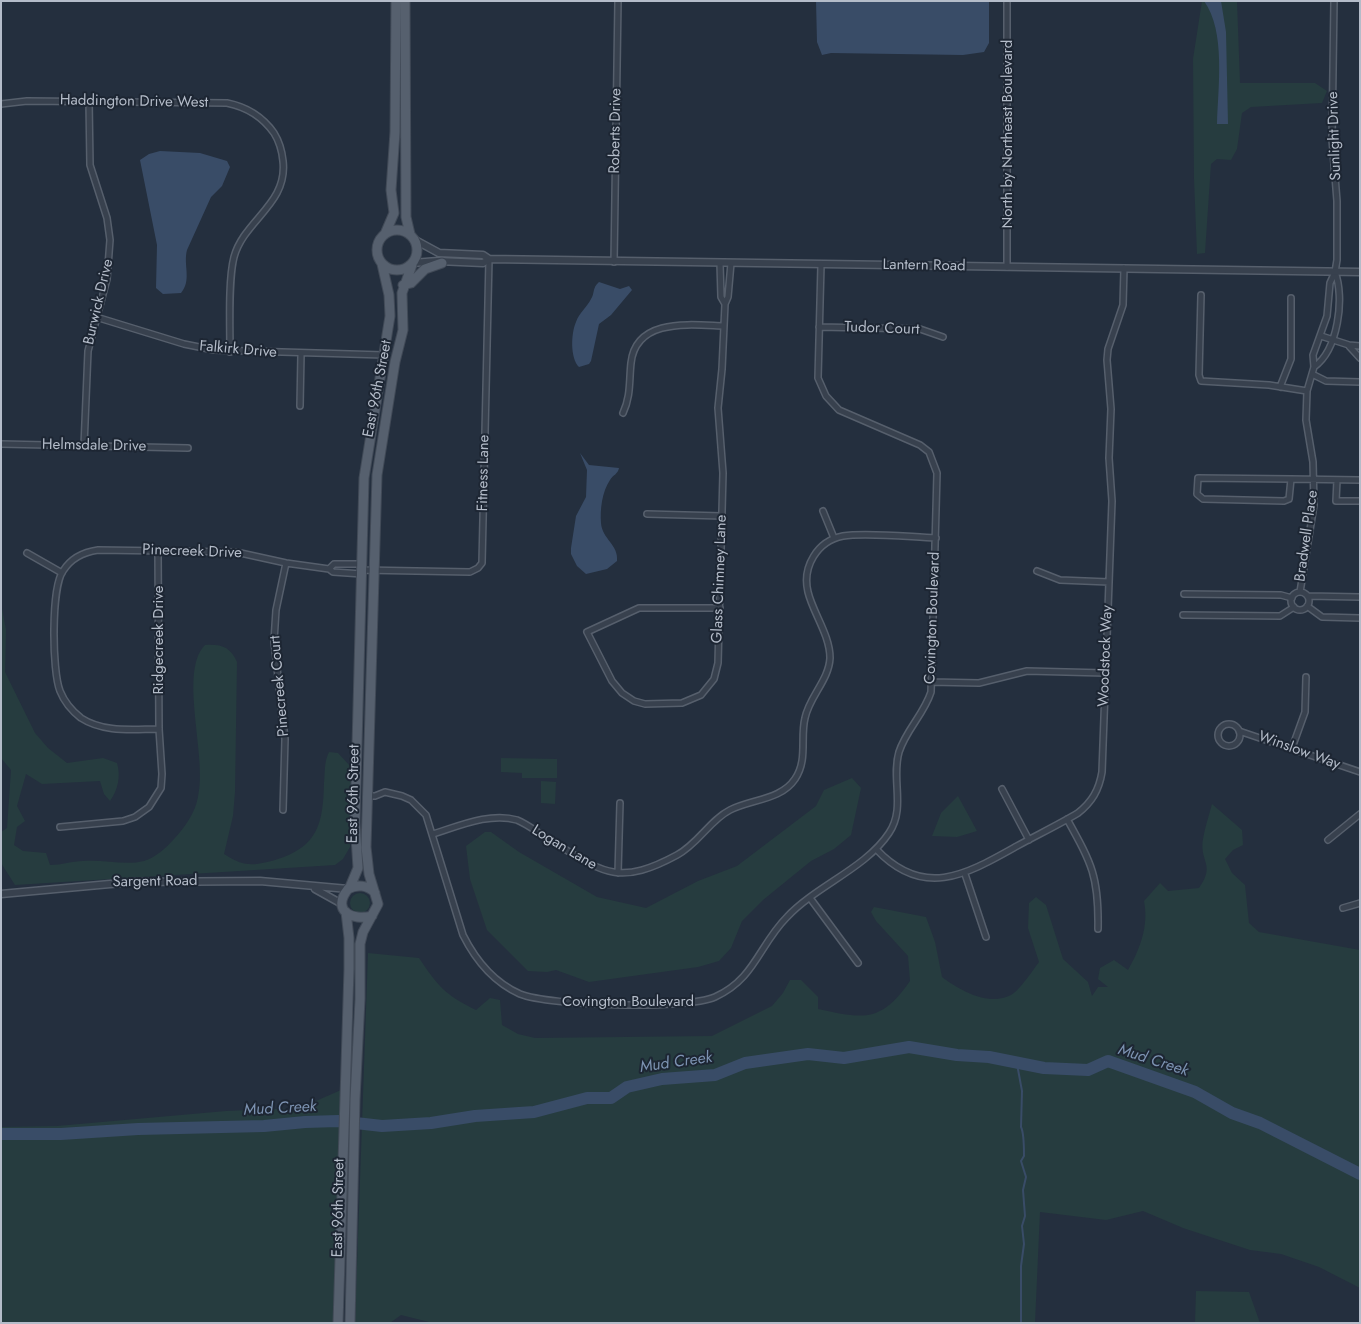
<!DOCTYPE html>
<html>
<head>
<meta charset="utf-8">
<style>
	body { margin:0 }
	#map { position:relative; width:1361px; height:1324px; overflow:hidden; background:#242f3e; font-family:Jost,sans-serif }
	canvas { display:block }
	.frame { position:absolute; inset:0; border:2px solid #b4bcc9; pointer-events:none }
</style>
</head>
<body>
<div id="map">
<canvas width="1361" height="1324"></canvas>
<div class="frame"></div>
</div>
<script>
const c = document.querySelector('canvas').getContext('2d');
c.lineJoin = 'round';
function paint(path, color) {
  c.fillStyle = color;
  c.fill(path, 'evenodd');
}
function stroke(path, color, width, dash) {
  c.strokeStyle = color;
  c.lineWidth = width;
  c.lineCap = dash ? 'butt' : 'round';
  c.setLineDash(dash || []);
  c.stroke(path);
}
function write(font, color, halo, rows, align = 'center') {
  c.font = font + ' Jost,sans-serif';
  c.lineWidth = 4;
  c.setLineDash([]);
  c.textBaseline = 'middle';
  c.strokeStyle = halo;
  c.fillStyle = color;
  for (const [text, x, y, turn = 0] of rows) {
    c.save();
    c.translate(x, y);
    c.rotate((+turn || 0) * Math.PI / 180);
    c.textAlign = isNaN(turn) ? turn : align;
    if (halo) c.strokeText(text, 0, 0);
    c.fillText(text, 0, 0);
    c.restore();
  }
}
paint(new Path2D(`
	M 1202,1 L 1237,1 L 1240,83 L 1315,83 L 1327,91 L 1322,103 L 1251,107 L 1242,113 L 1237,149 L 1231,160 L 1217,159 L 1211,164 L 1205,253 L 1197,254 L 1194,179 L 1193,59 Z
	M 1,603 L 6,630 L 5,672 L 35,733 L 48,748 L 67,763 L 103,758 L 117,763 C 121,776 118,790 110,801 L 104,794 L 100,781 L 42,784 L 26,774 L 17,806 L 25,821 L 17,827 L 14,845 L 23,851 L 46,853 L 50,865 C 62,865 72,861 83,861 C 103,859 125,866 144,861 C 155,858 167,847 174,839 C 185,827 195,813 198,797 C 208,757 178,672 205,645 C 222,644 230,647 237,662 L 235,792 L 233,816 L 224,854 C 244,867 253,866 275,860 C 318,847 323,824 324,783 C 325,772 324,762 329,752 L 338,753 L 351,767 L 350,847 L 343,859 L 335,865 L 15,885 L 1,863 L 1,832 L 7,828 L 11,770 L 1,758 Z
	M 501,758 L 557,759 L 557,778 L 522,778 L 522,773 L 501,772 Z
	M 852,778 L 861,788 L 851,835 L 834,849 L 811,861 L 763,900 L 742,921 L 731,948 L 719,961 L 698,967 L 589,982 L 556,970 L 547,972 L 528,971 L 487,930 L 470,879 L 466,846 L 485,832 L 491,832 L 519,852 L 597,897 L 646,908 L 698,881 L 737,866 L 816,806 L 824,790 Z
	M 541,781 L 556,782 L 555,804 L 541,803 Z
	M 958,796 L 977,831 L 957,837 L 932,836 L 941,813 Z
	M 1212,804 L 1242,830 L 1243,845 L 1233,850 L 1225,859 L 1232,873 L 1245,885 L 1249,923 L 1259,932 L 1360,950 L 1360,1288 L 1319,1267 L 1281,1254 L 1250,1250 L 1183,1228 L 1143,1211 L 1106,1220 L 1040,1212 L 1035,1323 L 433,1323 L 401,1315 L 390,1323 L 355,1323 L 368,953 L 419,958 C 438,986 445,995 476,1010 L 490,998 L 500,1000 L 502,1025 L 518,1034 L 535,1038 L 712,1036 L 772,1006 L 783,993 L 790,980 L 801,980 L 818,997 L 818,1009 C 864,1019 881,1023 910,981 L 908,956 L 876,921 L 871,912 L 874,907 L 926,917 L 935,942 L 942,977 C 959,990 989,1007 1011,995 C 1019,991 1033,970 1039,962 L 1028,928 L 1029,903 L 1036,897 L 1046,905 L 1063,959 L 1088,982 L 1092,996 L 1098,987 L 1108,987 L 1098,979 L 1100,968 L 1114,960 L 1128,970 C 1140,949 1149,926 1144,901 L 1160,883 L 1168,891 L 1199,888 C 1216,864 1199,862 1203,839 C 1205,827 1209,815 1212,804 Z
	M350 903a10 10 0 1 1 20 0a10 10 0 1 1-20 0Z
	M 341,1090 L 334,1323 L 1,1323 L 1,1127 L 57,1126 L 226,1111 L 300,1108 Z
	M 1196,1291 L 1249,1292 L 1260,1323 L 1195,1323 Z`), '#263c3f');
paint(new Path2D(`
	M 816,1 L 989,1 L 989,43 L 984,52 L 963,55 L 831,53 L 822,55 L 817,42 Z
	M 1204,1 L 1221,1 L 1226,32 L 1228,124 L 1217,124 C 1218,88 1226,31 1204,1 Z
	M 160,151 L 200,153 L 227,161 L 230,167 L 222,186 L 211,197 L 187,250 C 183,265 192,280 181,293 L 163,294 L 156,288 L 157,245 L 140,160 L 149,154 Z
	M 599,282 L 620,289 L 629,286 L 632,290 L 611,315 L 599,324 L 591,361 L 589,364 L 579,367 C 570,358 571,333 576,322 C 579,313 587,307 591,299 C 595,293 592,288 599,282 Z
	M 580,453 L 589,465 L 619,468 C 618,474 613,475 610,480 C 602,492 600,509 601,523 C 602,539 619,545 617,561 L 607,569 L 586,574 L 577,566 L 571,554 L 571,548 L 576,516 L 586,497 L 587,470 Z`), '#394c67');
stroke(new Path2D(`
	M 1017,1064 L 1022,1091 L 1021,1127 C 1024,1133 1024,1149 1024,1156 L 1021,1161 L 1026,1177 L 1023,1190 L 1025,1216 L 1022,1226 L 1024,1244 L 1021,1266 L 1021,1323`), '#394c67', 2);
stroke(new Path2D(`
	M 1,1134 L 61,1134 L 138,1129 L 264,1126 L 305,1122 L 338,1121 L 382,1126 L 431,1123 L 475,1116 L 534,1112 L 587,1098 L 611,1098 L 627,1087 L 662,1079 L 715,1075 L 745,1063 L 808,1054 L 844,1058 L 909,1047 L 957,1055 L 989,1057 L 1044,1068 L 1088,1070 L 1108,1061 L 1195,1092 L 1232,1113 L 1260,1123 L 1360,1174`), '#394c67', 12);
const minor = new Path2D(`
	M 1007,1 L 1007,267
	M 1,104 L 27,101 L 227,103 C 247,107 262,116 274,133 C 279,141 282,151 283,161 C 288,204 244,220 234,257 C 228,280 230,326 230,352
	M 614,262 L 618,1
	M 720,263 L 721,297 L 725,304
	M 1201,295 L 1199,375 L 1201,381 L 1269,385 L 1307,391
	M 96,317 L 184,344 L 214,350 L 384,355
	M 819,327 L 920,329 L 943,337
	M 1321,336 L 1349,345 L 1360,346
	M 1349,346 L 1360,358
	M 1314,367 C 1338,350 1345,298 1335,272
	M 1312,374 L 1326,381 L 1360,382
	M 1280,387 L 1291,359 L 1291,298
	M 300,406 L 301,354
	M 623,413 C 631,396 629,381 631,363 C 636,317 692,325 724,326
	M 1,444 L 188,448
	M 84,446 L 88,351 L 107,279 L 110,240 L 107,218 L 90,165 L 89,101
	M 1198,478 L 1291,479 L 1289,499 L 1284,501 L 1203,499 L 1197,494 Z
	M 1291,479 L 1360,480
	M 1337,480 L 1336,501 L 1360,501
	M 823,511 L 834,538
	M 647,514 L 722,516
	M 27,553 L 62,573
	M 329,569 L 334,564 L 362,564
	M 362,570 L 470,572 L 478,568 L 482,563 L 489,259
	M 1037,571 L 1060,580 L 1109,582
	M 1300,592 L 1314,505 L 1313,462 L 1306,420 L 1307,391 L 1314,367 L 1313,355 L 1327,316 L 1330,283 L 1335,272 L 1337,260 L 1337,201 L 1332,139 L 1334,1
	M1291 601a9 9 0 1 1 18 0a9 9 0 1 1-18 0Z
	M 1184,594 L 1281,595 L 1292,598
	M 1308,596 L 1360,597
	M 1307,606 L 1322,617 L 1360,618
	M 720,608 L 639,608 L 587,632 L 612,681 L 622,693 L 634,701 L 645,704 L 682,703 L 701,695 L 714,679 L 718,663 L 723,473 L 718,408 L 722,369 L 725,304 L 728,297 L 731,263
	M 1183,615 L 1280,616 L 1294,607
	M 931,682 L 979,683 L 1027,671 L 1105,673
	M1218 735a11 11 0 1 1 22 0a11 11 0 1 1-22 0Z
	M 159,729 C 133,729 104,733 81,718 C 72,711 64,701 60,691 C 52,671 51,588 63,571 C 71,558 84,552 98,550 L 236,552 L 286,563 L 329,569 L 333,572 L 362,574
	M 1239,731 L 1360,772
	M 1292,748 L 1305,712 L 1306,677
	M 1002,789 L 1029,840
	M 368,796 L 375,796 L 385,792 L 402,796 L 411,800 L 426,815 L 463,935 C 476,961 493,982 520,994 C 550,1006 685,1010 715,997 C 755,979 759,945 787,917 C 816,886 866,868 889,833 C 906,808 891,779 899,752 C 906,730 924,714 931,692 L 937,473 L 929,452 L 920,445 L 839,410 L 826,396 L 818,378 L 821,265
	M 283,810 L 285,739 L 274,641 L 276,610 L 286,563
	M 1067,819 C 1092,864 1099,877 1098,929
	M 60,827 L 123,821 L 135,817 L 149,807 L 161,788 L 162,774 L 159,729 L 158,550
	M 433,834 C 459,826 490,812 517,820 C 527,824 537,832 547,838 C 601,871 616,888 677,855 C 698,844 710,820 730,810 C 752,799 781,800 795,779 C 808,760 800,738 805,718 C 809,697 829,680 830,658 C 830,635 813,613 808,592 C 802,567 817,541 843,536 C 866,532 910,537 936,538
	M 1328,840 L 1360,814
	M 876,849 C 924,900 967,874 1017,846 C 1037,835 1058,825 1078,813 C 1092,802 1099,790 1102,772 L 1112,501 L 1109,458 L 1111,409 L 1107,360 L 1108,349 L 1123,305 L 1124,268
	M 618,873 L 620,803
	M 965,874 L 986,937
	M 810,898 L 858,963
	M 1343,908 L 1360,903`);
const tertiary = new Path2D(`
	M 415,240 L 439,253 L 483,255 L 489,259
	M 413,263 L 438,261 L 483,263 L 489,259 L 1360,272
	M 315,889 L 342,904
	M 1,894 L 132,882 L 260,881 L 348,889`);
const primary = new Path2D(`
	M 405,1 L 406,217 L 410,234
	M377 250a20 20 0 1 1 40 0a20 20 0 1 1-40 0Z
	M 385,234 L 394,213 L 391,190 L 395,132 L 396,1
	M 403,285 L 411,283 L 425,269 L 442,263
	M 350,887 L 358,868 L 355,822 L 364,478 L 390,316 L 389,295 L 382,264
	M 372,916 C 352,921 331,911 348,889 C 357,884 368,885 375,893
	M 338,1323 L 349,969 L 349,938 L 346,912
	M 350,1323 L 355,1099 L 360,999 L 360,944 L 363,932 L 378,904 L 369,874 L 366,847 L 377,475 L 395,362 L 403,330 L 402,293 L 412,265`);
stroke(minor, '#565f6c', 8);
stroke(tertiary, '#565f6c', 9);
stroke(primary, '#414a57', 11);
stroke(minor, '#38414e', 5);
stroke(tertiary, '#38414e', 6);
stroke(primary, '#56606e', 9);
write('15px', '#b4bcc9', '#1d2633', [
	["Haddington Drive West",134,102,1],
	["Roberts Drive",616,131,-89],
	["North by Northeast Boulevard",1008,134,-90],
	["Sunlight Drive",1335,136,-92],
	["Lantern Road",924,266,1],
	["Burwick Drive",99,302,-77],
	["Tudor Court",882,329,2],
	["Falkirk Drive",238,350,5],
	["East 96th Street",378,389,-79],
	["Helmsdale Drive",94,446,1],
	["Fitness Lane",484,473,-89],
	["Bradwell Place",1307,536,-82],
	["Pinecreek Drive",192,552,2],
	["Glass Chimney Lane",720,579,-88],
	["Covington Boulevard",933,618,-88],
	["Ridgecreek Drive",159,640,-90],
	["Woodstock Way",1106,656,-88],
	["Pinecreek Court",280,686,-95],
	["Winslow Way",1299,751,20],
	["East 96th Street",354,794,-89],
	["Logan Lane",564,848,31],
	["Sargent Road",155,882,-1],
	["Covington Boulevard",628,1002],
	["East 96th Street",339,1208,-89]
]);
write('italic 16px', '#7c92b1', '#1d2633', [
	["Mud Creek",1153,1061,18],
	["Mud Creek",676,1063,-8],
	["Mud Creek",280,1109,-3]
]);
</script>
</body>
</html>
